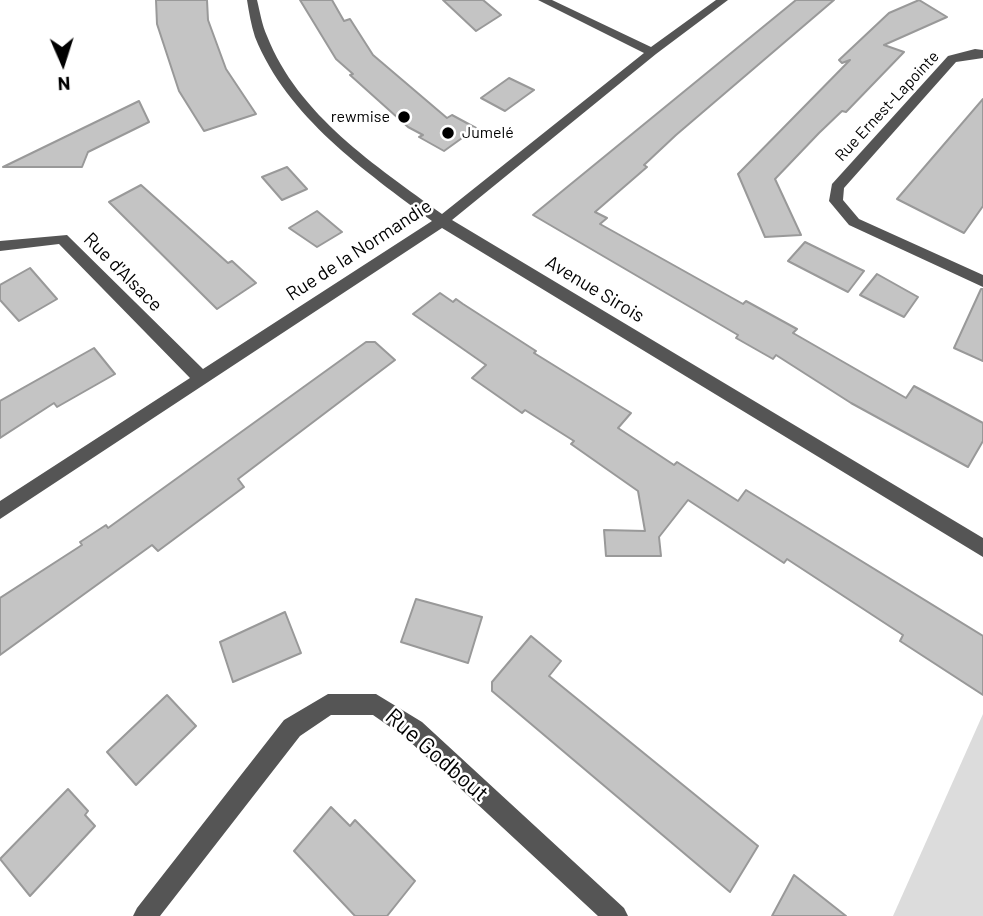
<!DOCTYPE html>
<html>
<head>
<meta charset="utf-8">
<style>
	body { margin:0 }
	#map { position:relative; width:983px; height:916px; overflow:hidden; background:#fff; font-family:Barlow,sans-serif }
	canvas { display:block }
	.north { position:absolute; left:28px; top:28px; width:70px; height:70px; -webkit-text-stroke:5px #fff; paint-order:stroke; rotate:177deg; font-size:19px; font-weight:700; line-height:28px; text-align:center; color:#000 }
	.north::after { content:''; display:block; margin:auto; width:24px; height:32px; background:#000; clip-path:polygon(50% 0,100% 100%,50% 72%,0 100%) }
</style>
</head>
<body>
<div id="map">
<canvas width="983" height="916"></canvas>
<div class="north">N</div>
</div>
<script>
const c = document.querySelector('canvas').getContext('2d');
c.lineJoin = 'round';
function paint(path, color) {
  c.fillStyle = color;
  c.fill(path, 'evenodd');
}
function stroke(path, color, width, dash) {
  c.strokeStyle = color;
  c.lineWidth = width;
  c.lineCap = dash ? 'butt' : 'round';
  c.setLineDash(dash || []);
  c.stroke(path);
}
function write(font, color, halo, rows, align = 'center') {
  c.font = font + ' Barlow,sans-serif';
  c.lineWidth = 5;
  c.setLineDash([]);
  c.textBaseline = 'middle';
  c.strokeStyle = halo;
  c.fillStyle = color;
  for (const [text, x, y, turn = 0] of rows) {
    c.save();
    c.translate(x, y);
    c.rotate((+turn || 0) * Math.PI / 180);
    c.textAlign = isNaN(turn) ? turn : align;
    if (halo) c.strokeText(text, 0, 0);
    c.fillText(text, 0, 0);
    c.restore();
  }
}
paint(new Path2D(`
	M 983,714 L 983,916 L 893,916 Z`), '#dcdcdc');
const building = new Path2D(`
	M 156,0 L 207,0 L 208,20 L 226,69 L 256,114 L 204,131 L 179,91 L 157,24 Z
	M 300,0 L 332,0 L 344,21 L 350,19 L 373,55 L 447,118 L 452,115 L 476,128 L 444,151 L 419,137 L 423,135 L 408,127 L 350,75 L 353,74 L 336,59 Z
	M 443,0 L 483,0 L 501,15 L 476,31 Z
	M 796,0 L 834,0 L 676,135 L 644,165 L 647,167 L 595,212 L 607,218 L 600,224 L 743,304 L 746,301 L 797,329 L 793,333 L 906,398 L 914,386 L 983,423 L 983,441 L 968,467 L 851,403 L 776,355 L 773,359 L 736,338 L 738,335 L 533,215 Z
	M 919,0 L 947,17 L 884,45 L 904,52 L 846,112 L 842,111 L 819,133 L 775,179 L 801,235 L 765,237 L 738,174 L 850,60 L 842,63 L 839,60 L 889,13 Z
	M 509,78 L 534,90 L 505,111 L 481,98 Z
	M 983,99 L 983,206 L 964,233 L 897,199 Z
	M 139,101 L 149,122 L 88,152 L 82,167 L 3,167 Z
	M 287,167 L 307,189 L 282,200 L 262,177 Z
	M 141,185 L 228,263 L 232,261 L 256,283 L 217,309 L 109,202 Z
	M 317,211 L 342,232 L 317,247 L 289,228 Z
	M 805,242 L 864,271 L 848,292 L 788,261 Z
	M 30,268 L 57,299 L 19,321 L 0,300 L 0,285 Z
	M 877,274 L 918,297 L 904,317 L 860,295 Z
	M 981,289 L 983,289 L 983,361 L 954,348 Z
	M 440,293 L 453,302 L 456,299 L 463,304 L 536,351 L 534,353 L 631,413 L 618,428 L 674,465 L 677,462 L 738,501 L 746,490 L 983,636 L 983,695 L 900,641 L 903,635 L 787,559 L 784,563 L 688,500 L 659,537 L 661,556 L 606,556 L 604,530 L 645,531 L 638,491 L 571,444 L 574,441 L 525,410 L 522,413 L 472,378 L 486,365 L 413,314 Z
	M 366,342 L 375,342 L 395,360 L 238,479 L 244,487 L 158,551 L 152,545 L 0,655 L 0,598 L 82,545 L 80,542 L 106,525 L 108,528 Z
	M 94,348 L 115,374 L 57,407 L 54,403 L 0,438 L 0,401 Z
	M 416,599 L 482,617 L 468,663 L 401,642 Z
	M 285,612 L 301,653 L 233,682 L 220,642 Z
	M 531,636 L 561,661 L 549,676 L 758,846 L 730,892 L 492,691 L 492,682 Z
	M 167,695 L 196,726 L 136,785 L 107,752 Z
	M 68,789 L 88,811 L 85,815 L 95,826 L 30,896 L 0,859 Z
	M 331,807 L 350,826 L 355,820 L 415,881 L 387,916 L 355,916 L 294,851 Z
	M 794,875 L 846,916 L 772,916 Z`);
paint(building, '#c4c4c4');
stroke(building, '#999', 2);
paint(new Path2D(`
	M 247,0 L 257,0 C 260,12 262,25 267,36 C 298,115 376,166 442,214 L 644,53 L 538,0 L 552,0 L 651,47 L 716,0 L 728,0 L 656,54 L 452,220 L 983,538 L 983,557 L 442,228 L 0,519 L 0,501 L 190,378 L 59,244 L 0,251 L 0,241 L 67,235 L 203,369 L 432,221 C 365,171 287,117 255,37 C 251,25 249,12 247,0 Z
	M 975,49 L 983,50 L 983,58 L 956,62 L 844,188 L 843,200 L 859,219 L 983,275 L 983,287 L 849,225 L 829,201 L 832,184 L 948,56 Z
	M 328,694 L 376,694 L 422,722 L 624,908 L 628,916 L 598,916 L 406,738 L 373,715 L 331,715 L 300,736 L 160,916 L 133,916 L 137,908 L 284,720 Z`), '#555');
for (const [x, y, r, color] of [
	[404,117,7,"#000"],
	[448,133,7,"#000"]
]) {
  const dot = new Path2D();
  dot.arc(x, y, r, 0, 2 * Math.PI);
  c.fillStyle = color;
  c.fill(dot);
  stroke(dot, '#fff', 2.5);
}
write('16px', '#000', '#fff', [
	["Rue Ernest-Lapointe",887,106,-47]
]);
write('16px', '#000', '#fff', [
	["rewmise",390,117],
	["Jumelé",462,133,"left"]
], 'right');
write('19px', '#000', '#fff', [
	["Rue de la Normandie",359,250,-33],
	["Rue d'Alsace",123,272,45],
	["Avenue Sirois",595,289,31]
]);
write('23px', '#000', '#fff', [
	["Rue Godbout",437,755,41]
]);
</script>
</body>
</html>
